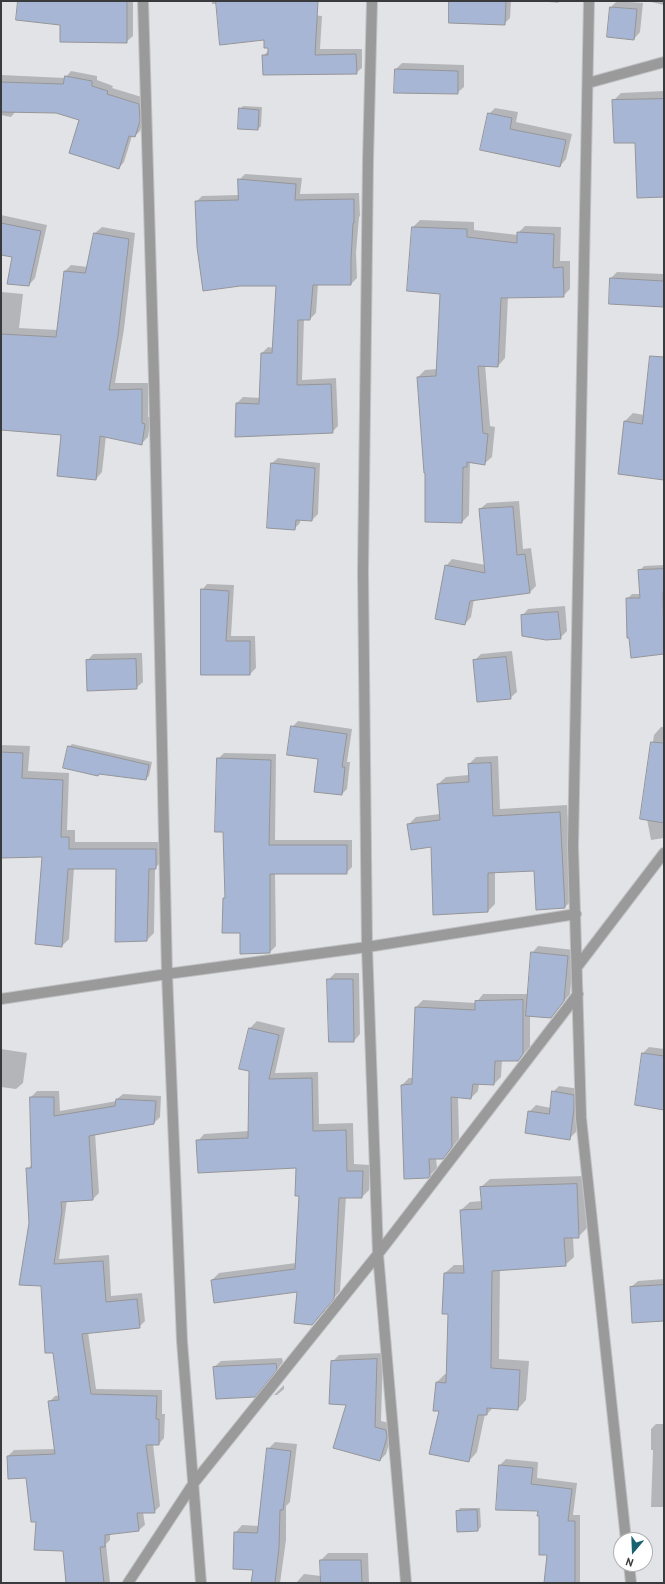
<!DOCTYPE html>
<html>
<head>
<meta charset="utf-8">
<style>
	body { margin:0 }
	#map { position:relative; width:665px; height:1584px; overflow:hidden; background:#e2e3e6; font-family:"PT Sans",sans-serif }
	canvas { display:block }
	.frame { position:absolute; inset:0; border:2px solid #393a3b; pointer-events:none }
	.north { position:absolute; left:613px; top:1532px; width:40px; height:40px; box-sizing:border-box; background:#fff; border:1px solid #b0b0b1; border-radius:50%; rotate:199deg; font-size:11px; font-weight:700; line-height:16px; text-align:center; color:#393a3b }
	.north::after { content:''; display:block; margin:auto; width:14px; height:18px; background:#186170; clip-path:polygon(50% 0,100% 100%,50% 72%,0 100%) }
</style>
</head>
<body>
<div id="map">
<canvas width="665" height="1584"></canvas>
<div class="frame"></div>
<div class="north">N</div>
</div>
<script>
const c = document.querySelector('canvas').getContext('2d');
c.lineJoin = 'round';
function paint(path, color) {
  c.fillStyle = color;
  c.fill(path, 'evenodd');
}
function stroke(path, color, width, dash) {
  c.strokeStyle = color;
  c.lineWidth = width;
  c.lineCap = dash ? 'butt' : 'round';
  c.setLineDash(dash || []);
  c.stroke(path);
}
paint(new Path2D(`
	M 19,1 L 133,1 L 133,36 L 126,42 L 61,24 Z
	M 212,1 L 303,1 L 302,14 L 322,16 L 320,49 L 362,49 L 362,68 L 356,73 L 263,56 L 269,50 L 265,39 L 217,4 L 212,4 Z
	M 450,1 L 511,1 L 510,18 L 504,24 Z
	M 540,1 L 560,1 L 558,3 Z
	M 617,1 L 643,3 L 640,32 L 634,39 L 611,7 Z
	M 647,1 L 664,1 L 664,5 Z
	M 402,63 L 464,65 L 464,87 L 457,93 L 396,69 Z
	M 71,71 L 97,76 L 97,80 L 113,86 L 112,88 L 145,98 L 145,115 L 140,131 L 135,136 L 132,136 L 124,162 L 119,168 L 80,120 L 56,112 L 16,111 L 11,117 L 1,115 L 1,75 L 65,78 Z
	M 664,91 L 664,196 L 613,101 L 621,93 Z
	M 243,106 L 262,107 L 261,126 L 258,129 L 239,128 L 240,109 Z
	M 495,108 L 518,112 L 516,122 L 572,134 L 566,159 L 560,166 L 489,114 Z
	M 245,174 L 302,178 L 300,194 L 359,193 L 360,216 L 359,217 L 356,253 L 357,278 L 351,284 L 318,284 L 316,313 L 310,319 L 304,319 L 302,380 L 336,378 L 338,426 L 332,432 L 236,436 L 237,403 L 243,397 L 261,398 L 262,353 L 268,347 L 273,348 L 277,285 L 196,202 L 202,196 L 239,195 L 239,180 Z
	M 1,215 L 47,225 L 35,278 L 29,285 L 13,256 L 1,253 Z
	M 420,220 L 474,222 L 474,230 L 518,235 L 518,233 L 525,226 L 561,227 L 560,261 L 570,261 L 570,289 L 563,296 L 508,297 L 505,358 L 498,366 L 485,365 L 490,426 L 495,427 L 492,457 L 484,464 L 470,463 L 469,515 L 462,522 L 426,472 L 418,377 L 425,370 L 438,369 L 441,293 L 413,227 Z
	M 102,227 L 135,233 L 124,329 L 115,383 L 148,383 L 148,417 L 151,417 L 148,437 L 141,444 L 106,436 L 102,472 L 96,479 L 62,434 L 1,429 L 1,292 L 23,294 L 19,328 L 58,330 L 65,271 L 71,265 L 88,267 L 95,233 Z
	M 617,272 L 664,274 L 664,306 L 611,278 Z
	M 664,385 L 664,479 L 625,421 L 633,413 L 644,415 Z
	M 278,458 L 320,463 L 318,514 L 312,520 L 300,520 L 300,523 L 294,529 L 272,463 Z
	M 519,501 L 523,549 L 531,548 L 536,586 L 530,592 L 474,599 L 471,617 L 465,624 L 446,566 L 452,559 L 486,565 L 480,509 L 487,503 Z
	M 664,565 L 664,652 L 663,653 L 627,599 L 632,594 L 641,594 L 639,571 L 644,566 Z
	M 207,584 L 234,585 L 231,636 L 255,636 L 256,668 L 250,674 L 202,674 L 202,590 Z
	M 565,606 L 567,631 L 560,638 L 522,616 L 528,609 Z
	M 512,651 L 517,692 L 510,698 L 474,661 L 481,654 Z
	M 142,653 L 143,682 L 136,688 L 87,661 L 93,654 Z
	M 298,721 L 352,729 L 347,762 L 350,762 L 347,789 L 342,794 L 319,758 L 292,727 Z
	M 661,727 L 664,727 L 664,838 L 651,840 L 647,819 L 641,818 L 654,735 Z
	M 72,744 L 152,762 L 149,776 L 146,779 L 100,773 L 69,747 Z
	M 1,745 L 30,746 L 28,771 L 69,773 L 67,830 L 75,830 L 75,842 L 162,842 L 162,861 L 155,868 L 154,933 L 147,940 L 117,868 L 74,868 L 69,939 L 62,946 L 43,856 L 1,857 Z
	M 224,753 L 276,754 L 275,840 L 352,840 L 352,867 L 346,873 L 275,873 L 276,946 L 270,952 L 241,932 L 224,899 L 226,896 L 224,831 L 218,759 Z
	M 498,756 L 500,809 L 567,805 L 572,900 L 565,907 L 535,870 L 495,872 L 495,904 L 488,911 L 432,846 L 408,825 L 416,817 L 440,814 L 438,784 L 446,777 L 469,775 L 469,764 L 476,757 Z
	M 538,946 L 574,950 L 570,994 L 551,1017 L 530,1015 L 530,1047 L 518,1060 L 502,1060 L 501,1077 L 494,1084 L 479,1084 L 478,1091 L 471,1098 L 458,1097 L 459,1139 L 443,1158 L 436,1158 L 437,1168 L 428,1177 L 402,1085 L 409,1078 L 414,1078 L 416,1007 L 423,1000 L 476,1003 L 483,994 L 528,994 L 532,953 Z
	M 335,973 L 359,973 L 360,1034 L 354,1041 L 330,1041 L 328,980 Z
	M 257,1021 L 285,1028 L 275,1073 L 318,1072 L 319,1124 L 353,1123 L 354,1164 L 370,1165 L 369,1190 L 362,1197 L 346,1197 L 340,1291 L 312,1324 L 298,1290 L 212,1280 L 219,1273 L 296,1263 L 300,1195 L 297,1167 L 198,1141 L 204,1134 L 249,1131 L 250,1070 L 241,1068 L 250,1028 Z
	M 649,1047 L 664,1049 L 664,1109 L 643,1053 Z
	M 1,1049 L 27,1053 L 23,1083 L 16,1089 L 1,1087 Z
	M 559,1086 L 580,1089 L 580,1101 L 576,1132 L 569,1139 L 529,1112 L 536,1105 L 551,1108 L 553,1092 Z
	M 37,1091 L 59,1091 L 60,1111 L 117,1101 L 117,1099 L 123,1094 L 161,1096 L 160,1117 L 154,1123 L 95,1133 L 99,1193 L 93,1199 L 67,1200 L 59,1259 L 109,1255 L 111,1296 L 142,1293 L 145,1321 L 139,1327 L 88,1332 L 96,1389 L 162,1390 L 162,1414 L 165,1414 L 164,1438 L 159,1444 L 153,1444 L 160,1506 L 154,1512 L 143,1512 L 145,1525 L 139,1530 L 110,1534 L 110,1540 L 106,1544 L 110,1583 L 67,1583 L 64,1550 L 37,1520 L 27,1477 L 8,1456 L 14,1450 L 55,1449 L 49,1402 L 55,1396 L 60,1395 L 42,1285 L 30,1223 L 28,1169 L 32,1164 L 31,1097 Z
	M 585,1176 L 587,1228 L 578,1237 L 573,1237 L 574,1257 L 565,1265 L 500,1269 L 499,1359 L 529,1361 L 526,1400 L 518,1409 L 493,1408 L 487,1414 L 485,1414 L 477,1452 L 469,1461 L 440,1410 L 436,1383 L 445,1374 L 447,1374 L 449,1313 L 445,1273 L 454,1265 L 465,1265 L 461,1210 L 470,1202 L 482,1201 L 481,1187 L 490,1179 Z
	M 664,1279 L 664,1320 L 631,1287 L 638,1281 Z
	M 383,1353 L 381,1421 L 393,1424 L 393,1430 L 386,1454 L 380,1460 L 347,1404 L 332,1362 L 339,1355 Z
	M 282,1358 L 283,1362 L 261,1390 L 214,1367 L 221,1361 Z
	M 284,1385 L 284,1389 L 277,1395 L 274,1395 Z
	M 656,1424 L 664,1424 L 664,1507 L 651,1507 L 653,1450 L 651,1450 L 651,1429 Z
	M 275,1442 L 297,1444 L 290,1502 L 286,1506 L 286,1540 L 280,1583 L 252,1583 L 254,1569 L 235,1533 L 242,1525 L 259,1526 L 268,1449 Z
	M 506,1459 L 538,1462 L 537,1478 L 577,1483 L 573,1515 L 580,1515 L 580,1583 L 545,1583 L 548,1554 L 539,1510 L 500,1465 Z
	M 460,1508 L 480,1508 L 481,1527 L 478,1530 L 457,1512 Z
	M 328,1553 L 368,1553 L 369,1583 L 296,1583 L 304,1574 L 321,1576 L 321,1560 Z`), '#0003');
const building = new Path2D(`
	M 18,1 L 127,1 L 127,43 L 60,42 L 60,25 L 16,20 Z
	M 216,1 L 318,1 L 315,55 L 356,54 L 357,74 L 263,75 L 262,55 L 268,55 L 268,48 L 264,48 L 264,40 L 220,45 Z
	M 449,1 L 506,1 L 505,25 L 449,23 Z
	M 610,7 L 637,9 L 634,40 L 607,37 Z
	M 395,69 L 458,71 L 458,94 L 394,93 Z
	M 65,76 L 92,81 L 92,86 L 108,91 L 107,94 L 139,104 L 140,121 L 135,137 L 129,136 L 119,169 L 69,153 L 79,120 L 56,113 L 1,112 L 1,82 L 63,84 Z
	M 664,99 L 664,197 L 637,198 L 635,143 L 614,143 L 612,100 Z
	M 239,108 L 259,110 L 258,130 L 238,129 Z
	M 488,113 L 512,118 L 510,129 L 566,140 L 560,167 L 480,150 Z
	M 238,179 L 296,184 L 295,200 L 354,199 L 354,223 L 353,223 L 351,260 L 351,285 L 313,285 L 310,320 L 298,320 L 297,385 L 331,384 L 333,433 L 235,437 L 236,403 L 259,404 L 261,353 L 272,353 L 276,286 L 240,286 L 203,291 L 197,247 L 195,201 L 238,200 Z
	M 1,223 L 41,231 L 29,286 L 7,284 L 12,257 L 1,255 Z
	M 412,227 L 467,229 L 467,237 L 517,243 L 517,232 L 554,234 L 553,268 L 563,267 L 564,297 L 501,298 L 498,367 L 478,366 L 483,433 L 488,434 L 485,465 L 467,462 L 467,467 L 463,467 L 462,523 L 425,522 L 425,473 L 424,473 L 417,377 L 436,376 L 440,294 L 407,291 Z
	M 94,233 L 129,239 L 118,336 L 109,390 L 142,389 L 142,423 L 145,424 L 142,445 L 100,436 L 96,480 L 57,476 L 61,435 L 1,430 L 1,334 L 56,337 L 64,271 L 85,273 Z
	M 610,278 L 664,281 L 664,307 L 609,304 Z
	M 650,356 L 664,357 L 664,480 L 618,474 L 624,421 L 642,424 Z
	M 271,463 L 315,468 L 312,521 L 296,520 L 295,530 L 267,528 Z
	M 513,507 L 517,555 L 525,554 L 530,593 L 470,601 L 465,625 L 435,619 L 445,565 L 485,573 L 479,509 Z
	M 664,569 L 664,592 L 663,592 L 664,654 L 631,658 L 629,638 L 627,638 L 626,598 L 640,598 L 638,570 Z
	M 201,589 L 229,591 L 226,641 L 250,641 L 250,675 L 201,675 Z
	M 558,612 L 561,639 L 546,640 L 522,636 L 521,615 Z
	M 506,657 L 511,699 L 477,702 L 473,660 Z
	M 136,659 L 137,689 L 87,691 L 86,660 Z
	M 291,726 L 347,734 L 342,767 L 345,767 L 342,795 L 314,792 L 318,759 L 287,755 Z
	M 651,742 L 664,743 L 664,823 L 640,819 Z
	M 68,746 L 149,765 L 146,780 L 99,774 L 98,776 L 63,768 Z
	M 1,752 L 23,753 L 22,778 L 63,780 L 61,837 L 69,837 L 69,849 L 156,849 L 156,869 L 149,869 L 147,941 L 115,942 L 116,869 L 68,869 L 62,947 L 35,944 L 42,857 L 1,858 Z
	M 217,758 L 271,760 L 269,845 L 347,845 L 347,874 L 270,874 L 270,953 L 240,954 L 240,933 L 222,933 L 223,898 L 225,898 L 223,832 L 215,832 Z
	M 491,763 L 493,816 L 560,812 L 565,908 L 536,910 L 534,871 L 488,873 L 488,912 L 433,915 L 431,847 L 411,850 L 407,824 L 440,820 L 437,784 L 469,782 L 468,764 Z
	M 531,952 L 568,956 L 564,1001 L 551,1018 L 526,1016 Z
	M 327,979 L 353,979 L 354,1042 L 329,1042 Z
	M 523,1000 L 523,1054 L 518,1061 L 495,1061 L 494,1085 L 473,1084 L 471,1099 L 451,1097 L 452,1147 L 443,1159 L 429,1159 L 430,1176 L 428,1178 L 404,1179 L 401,1085 L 412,1084 L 415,1007 L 475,1010 L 475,1001 Z
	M 249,1028 L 279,1035 L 269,1079 L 312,1078 L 313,1131 L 346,1130 L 347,1171 L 363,1171 L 362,1198 L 339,1198 L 334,1299 L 312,1325 L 294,1323 L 297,1292 L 214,1303 L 211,1280 L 295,1269 L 299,1196 L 295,1196 L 296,1168 L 198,1173 L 196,1140 L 248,1138 L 249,1071 L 239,1069 Z
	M 642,1053 L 664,1056 L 664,1110 L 635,1105 Z
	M 552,1091 L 574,1095 L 574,1108 L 570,1140 L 525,1133 L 528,1111 L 549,1114 Z
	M 30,1097 L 54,1097 L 54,1116 L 115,1106 L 116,1099 L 156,1101 L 154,1124 L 89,1136 L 93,1200 L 61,1202 L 62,1211 L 54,1264 L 103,1261 L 106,1302 L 137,1299 L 140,1328 L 82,1334 L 91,1394 L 157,1396 L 156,1419 L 159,1419 L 159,1445 L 146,1445 L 155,1513 L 137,1513 L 139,1531 L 105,1535 L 105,1547 L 100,1547 L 104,1583 L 66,1583 L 63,1551 L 34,1550 L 36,1522 L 31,1522 L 26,1478 L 8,1479 L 7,1456 L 55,1454 L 48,1401 L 59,1400 L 53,1353 L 45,1353 L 41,1286 L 19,1285 L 29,1223 L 26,1168 L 31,1168 Z
	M 577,1184 L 579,1238 L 564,1238 L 566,1266 L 492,1271 L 491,1368 L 520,1370 L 518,1410 L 487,1408 L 487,1415 L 478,1415 L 469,1462 L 429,1454 L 439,1411 L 433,1411 L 436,1382 L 446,1383 L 448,1314 L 442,1314 L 444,1273 L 464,1273 L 460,1210 L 482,1209 L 480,1187 Z
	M 664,1285 L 664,1321 L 632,1323 L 630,1287 Z
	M 377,1359 L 375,1427 L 386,1430 L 387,1437 L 380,1461 L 333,1448 L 346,1405 L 329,1404 L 331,1361 Z
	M 276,1364 L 277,1370 L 255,1397 L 216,1399 L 213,1367 Z
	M 267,1448 L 291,1451 L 283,1510 L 280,1510 L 279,1548 L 275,1583 L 251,1583 L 253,1570 L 233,1569 L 234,1532 L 257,1533 Z
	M 499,1465 L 533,1468 L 531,1484 L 572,1489 L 568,1521 L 575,1521 L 575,1583 L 544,1583 L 547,1555 L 539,1555 L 539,1516 L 537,1516 L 538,1511 L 496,1510 Z
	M 477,1510 L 478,1531 L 457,1532 L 456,1511 Z
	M 320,1560 L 361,1560 L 362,1583 L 321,1583 Z`);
paint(building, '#a8b6d5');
stroke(building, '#949598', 1);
const minor = new Path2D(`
	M 143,1 L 154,380 L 167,974 L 182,1341 L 201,1583
	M 372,1 L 368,161 L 363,572 L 367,947 L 378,1254 L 406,1583
	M 589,1 L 573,846 L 581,1118 L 626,1540
	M 588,83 L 664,62
	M 577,967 L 664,853
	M 1,999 L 167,974 L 367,947 L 576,914
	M 629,1564 L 631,1583
	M 128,1583 L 193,1484 L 378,1254 L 578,994`);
stroke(minor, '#c0c1c4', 12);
stroke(minor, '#999a99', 10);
</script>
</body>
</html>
